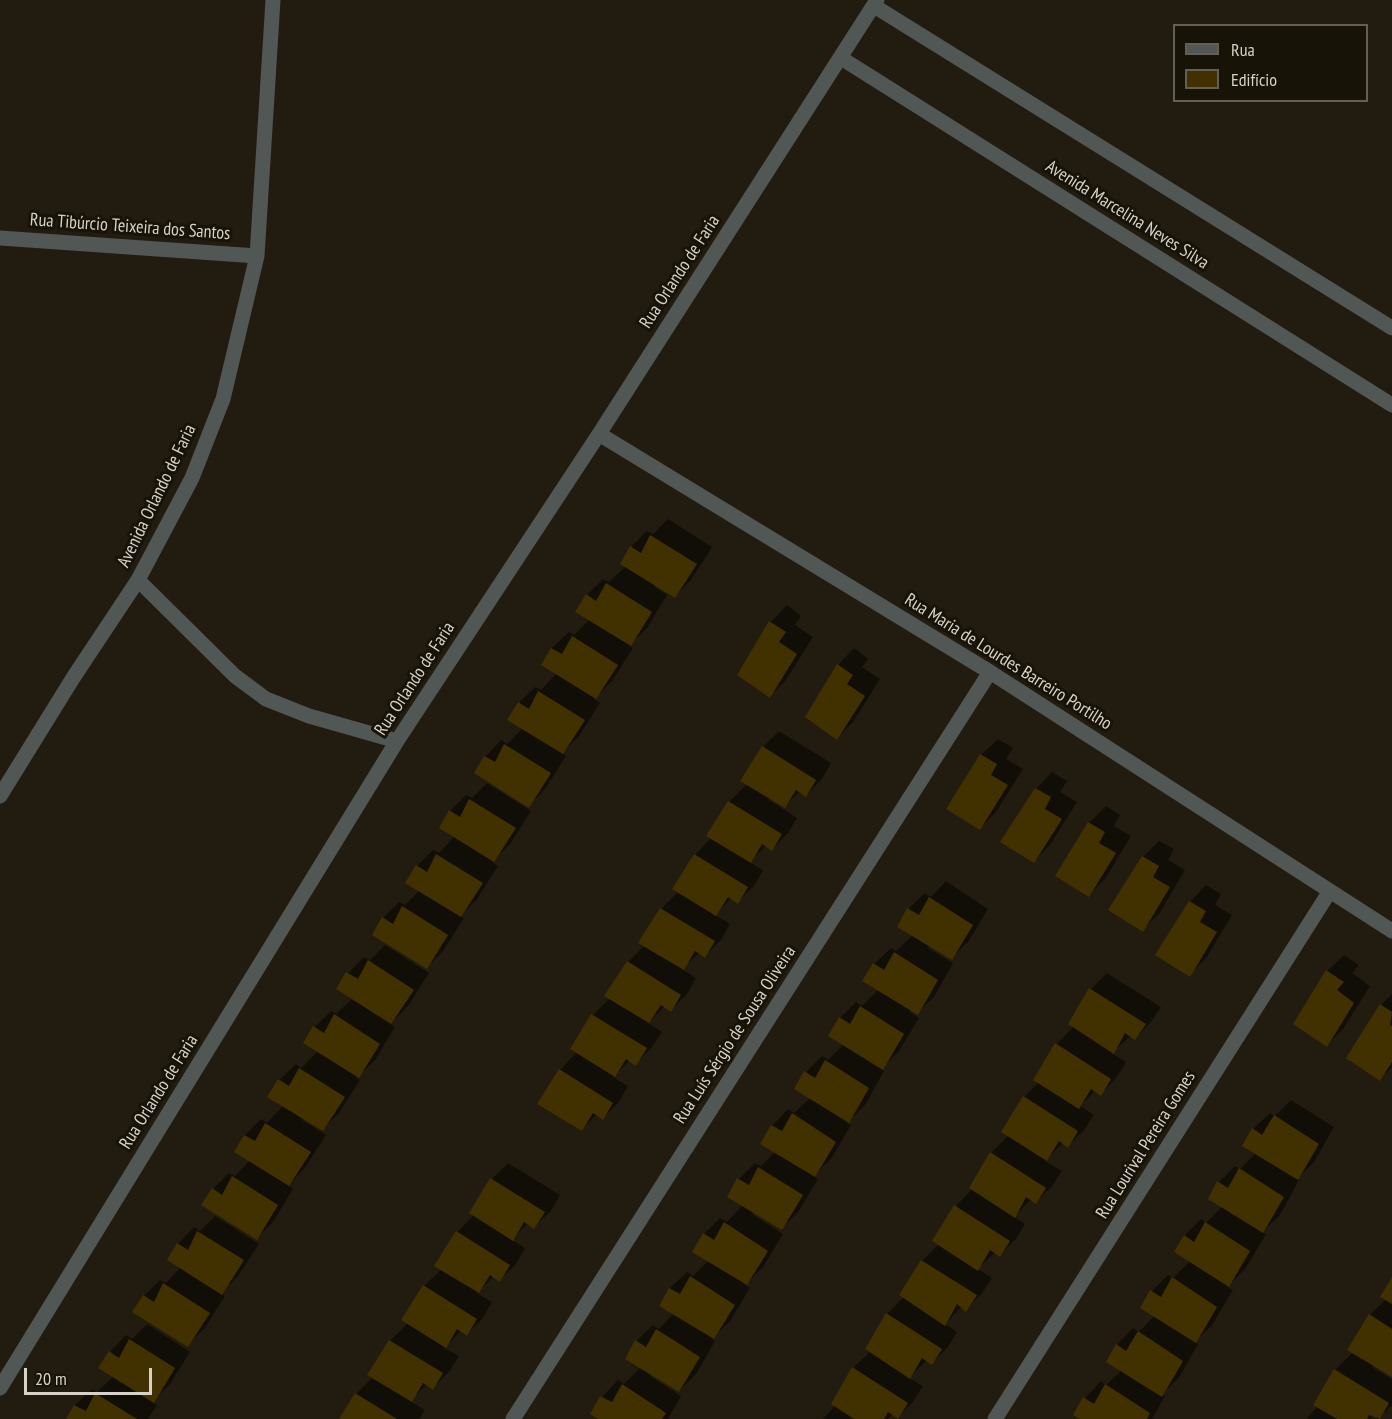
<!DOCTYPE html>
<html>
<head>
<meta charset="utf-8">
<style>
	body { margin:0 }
	#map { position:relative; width:1392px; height:1419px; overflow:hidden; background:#211c0f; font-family:"PT Sans Narrow",sans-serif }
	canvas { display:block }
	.legend { position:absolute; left:1173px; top:24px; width:195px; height:78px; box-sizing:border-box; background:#181307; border:2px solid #645f55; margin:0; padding:8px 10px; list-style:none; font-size:18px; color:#d6d2ca }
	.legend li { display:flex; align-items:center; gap:12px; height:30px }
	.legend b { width:30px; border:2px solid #645f55 }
	.scale { position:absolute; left:24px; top:1368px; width:128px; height:27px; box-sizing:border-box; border:3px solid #d6d2ca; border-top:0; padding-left:8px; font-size:18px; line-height:21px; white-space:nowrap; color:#d6d2ca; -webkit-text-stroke:4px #181307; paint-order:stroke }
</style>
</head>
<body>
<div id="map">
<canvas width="1392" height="1419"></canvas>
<ul class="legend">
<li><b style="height:8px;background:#505754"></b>Rua</li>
<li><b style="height:16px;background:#413100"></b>Edifício</li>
</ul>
<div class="scale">20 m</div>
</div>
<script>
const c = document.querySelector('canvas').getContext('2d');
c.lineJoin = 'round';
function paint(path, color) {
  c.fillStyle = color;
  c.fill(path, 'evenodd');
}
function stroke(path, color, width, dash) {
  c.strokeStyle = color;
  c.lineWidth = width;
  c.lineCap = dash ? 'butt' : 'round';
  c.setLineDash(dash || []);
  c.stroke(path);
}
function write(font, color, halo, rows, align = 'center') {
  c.font = font + ' "PT Sans Narrow",sans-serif';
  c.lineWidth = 6;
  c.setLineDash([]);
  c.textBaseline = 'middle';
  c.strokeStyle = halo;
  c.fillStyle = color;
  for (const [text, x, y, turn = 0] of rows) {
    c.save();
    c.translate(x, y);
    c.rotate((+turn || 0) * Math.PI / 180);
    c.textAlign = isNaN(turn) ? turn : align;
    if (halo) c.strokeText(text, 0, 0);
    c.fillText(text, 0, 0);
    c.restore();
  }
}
paint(new Path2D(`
	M 668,519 L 712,547 L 691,580 L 675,596 L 656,584 L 654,587 L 667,595 L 647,628 L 629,646 L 633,648 L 612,681 L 594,699 L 600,703 L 579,736 L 562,753 L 566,756 L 545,789 L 529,806 L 485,757 L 501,740 L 507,744 L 523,728 L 519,703 L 535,687 L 541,690 L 557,673 L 543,664 L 552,648 L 569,632 L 574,635 L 590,619 L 587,595 L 603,579 L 609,582 L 626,566 L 631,547 L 647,531 L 653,534 Z
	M 787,605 L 801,616 L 795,625 L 813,637 L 786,680 L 770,696 L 739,675 L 771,622 Z
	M 854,648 L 868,659 L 862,667 L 880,679 L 853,722 L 837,738 L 807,717 L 838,665 Z
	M 779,731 L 831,763 L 822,779 L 806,795 L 800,791 L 785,806 L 770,798 L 769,800 L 797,818 L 788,833 L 771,850 L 766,846 L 749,862 L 763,870 L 754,886 L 737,902 L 731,898 L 715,915 L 730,924 L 721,940 L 705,956 L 699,953 L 682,969 L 696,978 L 687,994 L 671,1010 L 665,1006 L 648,1023 L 662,1032 L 652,1047 L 636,1064 L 630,1060 L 613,1077 L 628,1086 L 619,1102 L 603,1118 L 597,1114 L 582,1129 L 560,1070 L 577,1052 L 593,1015 L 610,998 L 628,962 L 645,945 L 640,942 L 661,909 L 679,891 L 695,855 L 712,837 L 729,802 L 747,784 L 763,747 Z
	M 998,739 L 1013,748 L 1006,759 L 1023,769 L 996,812 L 980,828 L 981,755 Z
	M 1052,772 L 1067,781 L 1060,792 L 1077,802 L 1050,845 L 1034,861 L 1036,789 Z
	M 487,783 L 531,811 L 510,844 L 492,862 L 498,866 L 477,899 L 460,916 L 464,918 L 443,951 L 427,967 L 383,918 L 399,902 L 405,905 L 420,890 L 417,866 L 433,850 L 439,853 L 455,836 L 450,811 L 466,795 L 472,798 Z
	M 1106,806 L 1120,815 L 1114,826 L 1131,836 L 1105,879 L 1088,896 L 1057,875 L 1089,823 Z
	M 1159,841 L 1174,849 L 1168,860 L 1185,870 L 1159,914 L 1142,930 L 1143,857 Z
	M 946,881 L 988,909 L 968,942 L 951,958 L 930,945 L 928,948 L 953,963 L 934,997 L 917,1013 L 911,1009 L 910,1012 L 919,1018 L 899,1051 L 881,1069 L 884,1071 L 865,1105 L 847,1123 L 851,1125 L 831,1159 L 814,1176 L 818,1179 L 798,1212 L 782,1228 L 754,1211 L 752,1214 L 783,1234 L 763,1267 L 745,1285 L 750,1288 L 730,1321 L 712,1339 L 715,1341 L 696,1374 L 679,1391 L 651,1374 L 650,1376 L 681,1396 L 668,1419 L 601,1419 L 592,1414 L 602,1397 L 618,1380 L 624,1384 L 641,1367 L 636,1341 L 653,1325 L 659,1329 L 674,1313 L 661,1305 L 670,1288 L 687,1272 L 693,1276 L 709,1260 L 704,1234 L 720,1218 L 727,1222 L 743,1205 L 739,1179 L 755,1163 L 761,1166 L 776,1151 L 772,1126 L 788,1109 L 794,1113 L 810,1098 L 806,1072 L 822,1056 L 828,1060 L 844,1044 L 840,1018 L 856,1002 L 862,1006 L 879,989 L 874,964 L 891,948 L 896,951 L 913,935 L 908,909 L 925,893 L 931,897 Z
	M 1206,885 L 1221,894 L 1215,905 L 1232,915 L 1206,958 L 1189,975 L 1157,954 L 1190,902 Z
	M 385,945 L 429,973 L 408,1006 L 390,1024 L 395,1027 L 375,1060 L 356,1078 L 360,1080 L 339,1113 L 323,1129 L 304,1118 L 302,1120 L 326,1135 L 305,1168 L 288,1185 L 293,1189 L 273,1222 L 257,1238 L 213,1189 L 229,1173 L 235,1176 L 250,1160 L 236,1151 L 245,1135 L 261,1119 L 267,1123 L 284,1105 L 279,1080 L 296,1064 L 301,1068 L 318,1051 L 315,1027 L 331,1011 L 336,1014 L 353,998 L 348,973 L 364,957 L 370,960 Z
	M 1344,955 L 1359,965 L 1352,973 L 1370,986 L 1343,1029 L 1327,1045 L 1327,971 Z
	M 1107,973 L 1161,1007 L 1151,1022 L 1135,1038 L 1131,1035 L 1112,1053 L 1126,1062 L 1117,1077 L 1101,1094 L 1096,1090 L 1080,1106 L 1094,1115 L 1084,1130 L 1068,1146 L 1063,1143 L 1045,1161 L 1062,1171 L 1052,1186 L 1036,1202 L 1031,1199 L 1014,1217 L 1025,1224 L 1016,1239 L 1000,1255 L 995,1252 L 978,1269 L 992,1278 L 982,1293 L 966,1310 L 962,1306 L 945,1324 L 957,1332 L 948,1347 L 932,1363 L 927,1360 L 909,1378 L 923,1386 L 913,1402 L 897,1418 L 893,1414 L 888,1419 L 823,1419 L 836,1405 L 853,1368 L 871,1351 L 867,1349 L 887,1314 L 904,1297 L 901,1295 L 922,1261 L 939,1244 L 934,1241 L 956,1206 L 972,1189 L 991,1153 L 1009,1135 L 1024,1097 L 1039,1082 L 1057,1044 L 1074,1026 L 1091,989 Z
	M 1392,994 L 1392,1067 L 1380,1079 L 1381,1005 Z
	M 1291,1100 L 1334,1127 L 1314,1162 L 1297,1179 L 1299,1180 L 1280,1215 L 1262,1232 L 1266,1234 L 1245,1269 L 1227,1287 L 1233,1290 L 1212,1325 L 1195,1342 L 1198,1344 L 1178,1379 L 1162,1394 L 1165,1396 L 1152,1419 L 1083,1419 L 1076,1414 L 1085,1398 L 1101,1381 L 1106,1385 L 1122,1370 L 1108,1361 L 1117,1345 L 1133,1328 L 1139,1332 L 1155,1315 L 1142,1307 L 1152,1291 L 1168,1275 L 1173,1278 L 1190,1261 L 1176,1252 L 1185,1235 L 1201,1219 L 1206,1223 L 1223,1206 L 1210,1198 L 1219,1182 L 1235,1166 L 1240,1169 L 1256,1153 L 1244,1145 L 1253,1129 L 1270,1113 L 1275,1116 Z
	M 508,1163 L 560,1195 L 551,1211 L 534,1227 L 528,1223 L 512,1240 L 525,1248 L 516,1264 L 500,1280 L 494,1276 L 477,1293 L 492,1302 L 483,1318 L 467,1334 L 461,1331 L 444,1348 L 459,1356 L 449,1372 L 433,1388 L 427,1384 L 410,1401 L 425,1410 L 419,1419 L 341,1419 L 356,1394 L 373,1377 L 390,1341 L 408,1323 L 424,1286 L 442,1269 L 457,1232 L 474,1215 L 492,1179 Z
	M 215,1216 L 259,1244 L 238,1276 L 221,1293 L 225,1296 L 204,1329 L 187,1345 L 144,1296 L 160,1280 L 166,1283 L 181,1267 L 178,1244 L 194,1227 L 200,1231 Z
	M 1392,1279 L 1392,1375 L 1374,1364 L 1372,1367 L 1392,1379 L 1392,1405 L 1378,1419 L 1373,1416 L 1370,1419 L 1306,1419 L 1318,1406 L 1335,1370 L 1353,1352 L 1370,1315 L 1386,1299 Z
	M 147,1324 L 190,1352 L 170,1384 L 152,1402 L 157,1405 L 148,1419 L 67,1419 L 75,1405 L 92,1389 L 97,1392 L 114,1376 L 110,1352 L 126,1335 L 132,1339 Z`), '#0007');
paint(new Path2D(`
	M 650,535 L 697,564 L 675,598 L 620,564 L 630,546 L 641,553 Z
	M 606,583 L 652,612 L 631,646 L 575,612 L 586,594 L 596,601 Z
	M 769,621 L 786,632 L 779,642 L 797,654 L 770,698 L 737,675 Z
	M 572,636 L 618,665 L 596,699 L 541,665 L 551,648 L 562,654 Z
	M 837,664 L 853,675 L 847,684 L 865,696 L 837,740 L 805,717 Z
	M 538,691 L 585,720 L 563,754 L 507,720 L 518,702 L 529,709 Z
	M 504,744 L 551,773 L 529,808 L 474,773 L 484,756 L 495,762 Z
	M 762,746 L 816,780 L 806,797 L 796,790 L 785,808 L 740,781 Z
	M 980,754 L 997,764 L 991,775 L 1008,785 L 980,830 L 946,809 Z
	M 1035,788 L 1051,797 L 1045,809 L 1062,819 L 1034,863 L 1000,842 Z
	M 469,799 L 516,828 L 494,862 L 439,828 L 449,810 L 460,817 Z
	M 728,801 L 782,834 L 772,851 L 762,844 L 751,863 L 706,836 Z
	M 1088,822 L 1105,832 L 1099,843 L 1116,853 L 1089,897 L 1055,876 Z
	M 436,854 L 483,883 L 461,917 L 405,883 L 416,865 L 427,872 Z
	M 694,854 L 748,887 L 738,904 L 728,897 L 716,916 L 672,889 Z
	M 1142,856 L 1159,866 L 1153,877 L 1170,887 L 1143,932 L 1108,910 Z
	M 929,897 L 973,925 L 952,960 L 897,927 L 907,908 L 919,915 Z
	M 1189,901 L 1206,911 L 1200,922 L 1217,932 L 1190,977 L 1155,955 Z
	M 402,906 L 448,935 L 427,969 L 372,935 L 382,917 L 393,924 Z
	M 660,908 L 715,941 L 705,958 L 695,951 L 684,970 L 638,943 Z
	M 894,952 L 938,980 L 918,1015 L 862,981 L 873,963 L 884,970 Z
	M 368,960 L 414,990 L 391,1024 L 336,989 L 346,972 L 358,979 Z
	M 627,961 L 681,995 L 671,1012 L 661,1005 L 649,1023 L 604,996 Z
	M 1326,970 L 1344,982 L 1337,990 L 1354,1003 L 1327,1047 L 1293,1024 Z
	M 1089,988 L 1146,1024 L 1135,1040 L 1125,1033 L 1114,1054 L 1068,1024 Z
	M 1380,1004 L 1392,1012 L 1390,1025 L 1392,1026 L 1392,1062 L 1380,1081 L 1346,1058 Z
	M 860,1006 L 904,1034 L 883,1070 L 828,1036 L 839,1017 L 850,1024 Z
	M 334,1014 L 380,1044 L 359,1078 L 303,1043 L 313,1026 L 324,1033 Z
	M 591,1014 L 647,1048 L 636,1066 L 626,1059 L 615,1077 L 570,1049 Z
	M 1055,1043 L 1111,1079 L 1101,1096 L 1091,1089 L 1079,1109 L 1033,1080 Z
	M 825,1060 L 869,1088 L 849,1123 L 794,1089 L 804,1071 L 815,1078 Z
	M 299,1068 L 345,1097 L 323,1131 L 267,1097 L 278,1079 L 289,1086 Z
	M 559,1069 L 613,1103 L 603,1120 L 593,1113 L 582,1131 L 537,1104 Z
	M 1023,1096 L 1078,1131 L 1068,1148 L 1059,1141 L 1047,1161 L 1001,1132 Z
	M 792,1113 L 836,1142 L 815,1177 L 760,1144 L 771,1125 L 782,1131 Z
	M 1274,1115 L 1319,1144 L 1298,1180 L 1242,1146 L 1252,1128 L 1262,1135 Z
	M 265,1123 L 311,1152 L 289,1186 L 234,1152 L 244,1135 L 255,1141 Z
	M 990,1152 L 1046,1188 L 1036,1204 L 1026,1197 L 1015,1218 L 969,1188 Z
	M 758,1167 L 803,1195 L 782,1230 L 727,1197 L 737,1178 L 749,1185 Z
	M 1239,1168 L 1284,1197 L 1263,1233 L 1208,1199 L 1217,1181 L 1228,1188 Z
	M 232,1176 L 278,1205 L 257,1240 L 201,1205 L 212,1188 L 222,1195 Z
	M 490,1178 L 545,1212 L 534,1229 L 524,1222 L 513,1241 L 469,1213 Z
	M 954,1205 L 1010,1241 L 1000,1257 L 990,1250 L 978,1271 L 932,1241 Z
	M 724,1222 L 768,1251 L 747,1285 L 692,1252 L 703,1233 L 714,1240 Z
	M 1205,1222 L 1250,1251 L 1229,1287 L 1174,1252 L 1184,1235 L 1194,1242 Z
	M 197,1231 L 244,1260 L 222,1295 L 167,1260 L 177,1243 L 188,1250 Z
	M 456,1231 L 510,1265 L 500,1282 L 490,1275 L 479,1293 L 434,1266 Z
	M 921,1260 L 977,1295 L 966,1312 L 957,1304 L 945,1326 L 899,1295 Z
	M 690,1276 L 735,1305 L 714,1339 L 659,1306 L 669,1288 L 680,1294 Z
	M 1172,1277 L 1217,1307 L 1196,1343 L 1140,1308 L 1150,1290 L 1161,1297 Z
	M 1392,1277 L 1392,1304 L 1380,1297 Z
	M 163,1283 L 210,1313 L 188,1347 L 132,1312 L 143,1295 L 154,1302 Z
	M 423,1285 L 477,1319 L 467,1336 L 457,1329 L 446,1348 L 401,1320 Z
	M 886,1313 L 942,1349 L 932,1365 L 922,1358 L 910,1379 L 865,1349 Z
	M 1369,1314 L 1392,1329 L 1392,1377 L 1347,1350 Z
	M 656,1329 L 700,1357 L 679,1392 L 625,1359 L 635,1340 L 646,1347 Z
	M 1138,1331 L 1183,1361 L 1162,1397 L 1106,1362 L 1116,1344 L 1126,1351 Z
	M 129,1339 L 175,1368 L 154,1403 L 98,1368 L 109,1351 L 119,1358 Z
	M 389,1340 L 443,1373 L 433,1390 L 423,1383 L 412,1402 L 367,1375 Z
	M 852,1367 L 908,1403 L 898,1419 L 888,1412 L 884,1419 L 854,1419 L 831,1404 Z
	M 1334,1369 L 1389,1403 L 1380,1419 L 1369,1415 L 1367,1419 L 1337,1419 L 1313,1405 Z
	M 622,1384 L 666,1413 L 662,1419 L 598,1419 L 590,1414 L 600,1396 L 612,1402 Z
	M 1105,1384 L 1150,1413 L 1147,1419 L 1080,1419 L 1073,1415 L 1083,1397 L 1094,1404 Z
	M 95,1393 L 137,1419 L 66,1419 L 74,1405 L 86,1411 Z
	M 355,1393 L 397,1419 L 339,1419 Z`), '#413100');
stroke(new Path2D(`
	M 874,6 L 1392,328
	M 841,58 L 1392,405
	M 0,238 L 257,256
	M 599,434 L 990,672 L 1392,931
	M 138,580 L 235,676 L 266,699 L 309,716 L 397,741
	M 0,796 L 73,678 L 138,580 L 192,478 L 223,399 L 257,256 L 273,0
	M 0,1388 L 397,741 L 599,434 L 877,0
	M 513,1419 L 990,672
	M 995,1419 L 1330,891`), '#505754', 15);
write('18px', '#d6d2ca', '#181307', [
	["Avenida Marcelina Neves Silva",1127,215,32],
	["Rua Tibúrcio Teixeira dos Santos",130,227,4],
	["Rua Orlando de Faria",680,272,-57],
	["Avenida Orlando de Faria",157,496,-64],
	["Rua Maria de Lourdes Barreiro Portilho",1008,662,32],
	["Rua Orlando de Faria",415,679,-57],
	["Rua Luís Sérgio de Sousa Oliveira",735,1035,-57],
	["Rua Orlando de Faria",159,1092,-58],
	["Rua Lourival Pereira Gomes",1146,1145,-58]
]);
</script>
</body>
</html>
